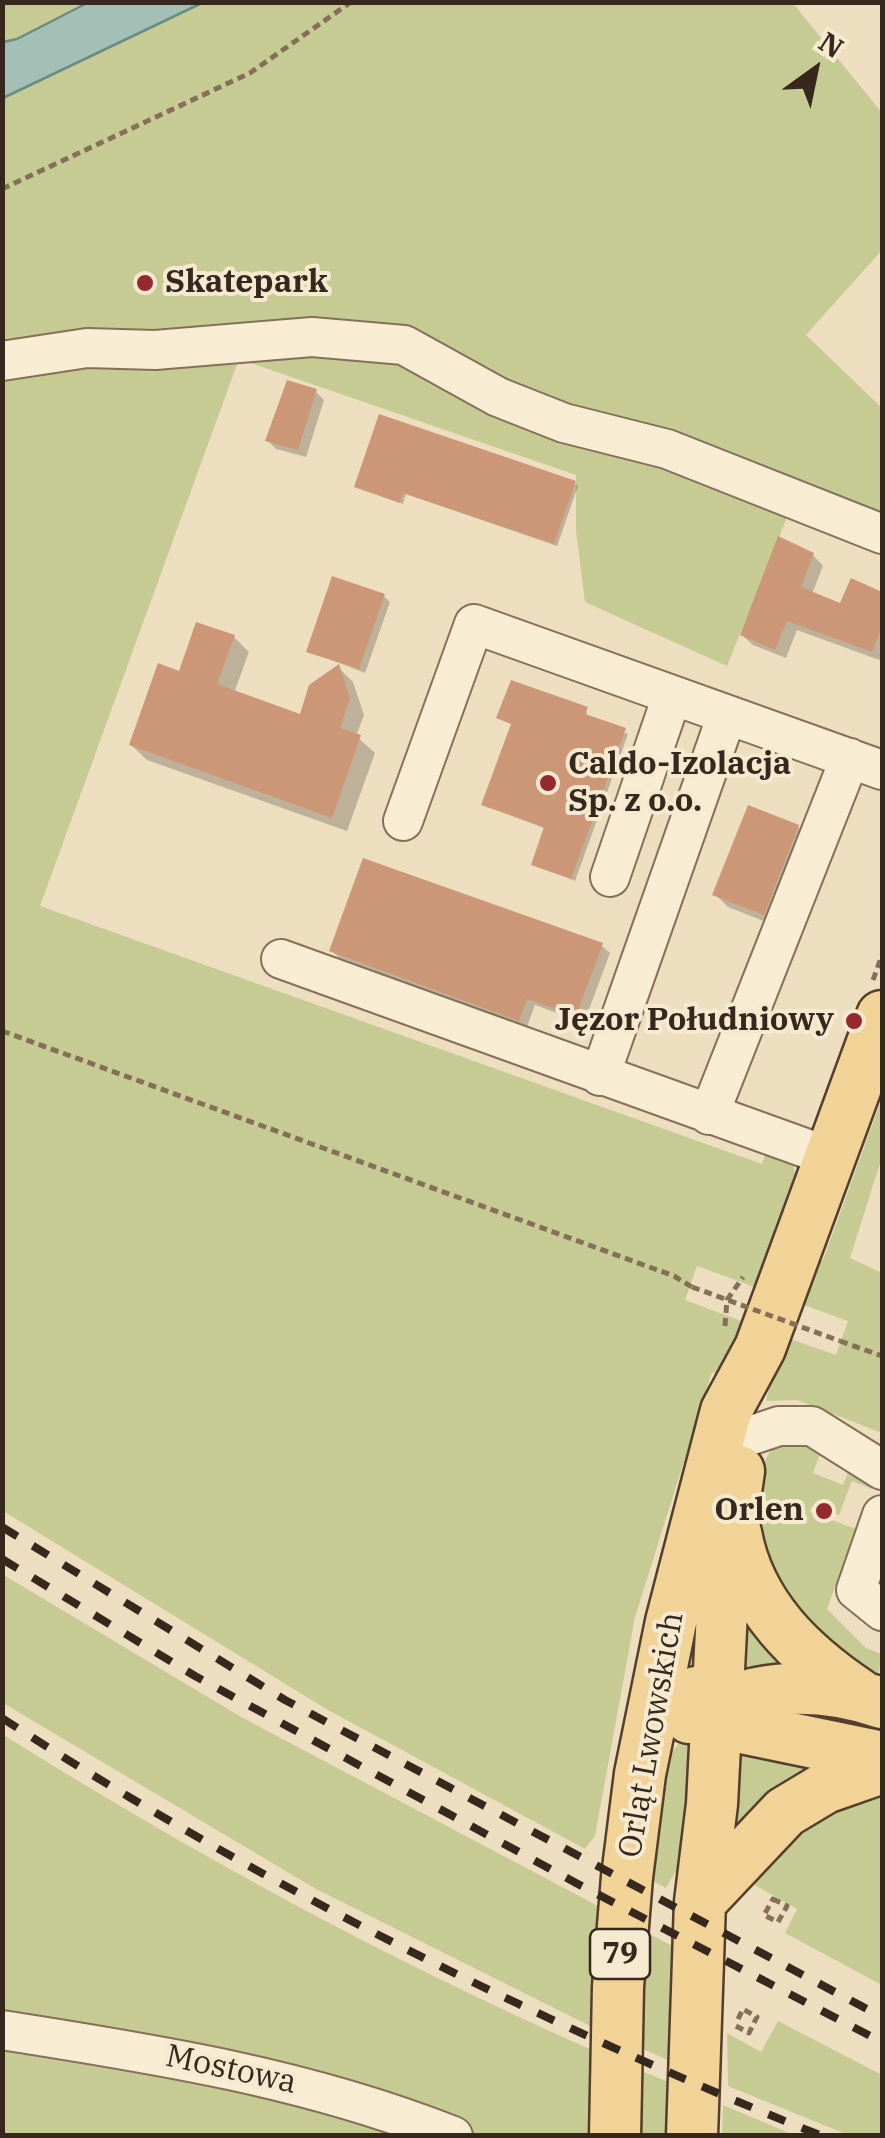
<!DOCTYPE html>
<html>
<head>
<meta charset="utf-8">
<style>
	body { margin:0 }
	#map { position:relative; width:885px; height:2138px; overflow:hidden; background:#eddec0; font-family:"IBM Plex Serif",serif }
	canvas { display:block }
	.frame { position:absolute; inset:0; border:5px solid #36281d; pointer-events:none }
	.north { position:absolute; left:765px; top:20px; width:100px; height:100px; -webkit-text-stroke:8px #f5e9d0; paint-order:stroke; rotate:33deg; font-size:28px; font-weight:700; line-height:40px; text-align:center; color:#36281d }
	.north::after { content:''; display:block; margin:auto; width:35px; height:45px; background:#36281d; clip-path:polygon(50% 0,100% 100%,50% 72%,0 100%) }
</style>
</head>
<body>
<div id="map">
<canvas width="885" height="2138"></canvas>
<div class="frame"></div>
<div class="north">N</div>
</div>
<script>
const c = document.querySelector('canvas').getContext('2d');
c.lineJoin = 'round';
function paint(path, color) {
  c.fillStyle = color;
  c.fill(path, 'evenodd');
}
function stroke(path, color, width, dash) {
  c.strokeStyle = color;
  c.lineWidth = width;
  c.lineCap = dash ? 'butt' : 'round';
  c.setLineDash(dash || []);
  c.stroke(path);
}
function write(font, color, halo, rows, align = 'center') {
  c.font = font + ' "IBM Plex Serif",serif';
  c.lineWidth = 8;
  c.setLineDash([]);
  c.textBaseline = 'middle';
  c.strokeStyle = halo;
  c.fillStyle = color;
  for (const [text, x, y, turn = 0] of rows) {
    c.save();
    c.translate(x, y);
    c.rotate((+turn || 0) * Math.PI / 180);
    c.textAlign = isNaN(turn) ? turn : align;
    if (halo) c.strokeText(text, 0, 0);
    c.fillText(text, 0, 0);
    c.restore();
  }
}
paint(new Path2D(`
	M 792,2 L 882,113 L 882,250 L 806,335 L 882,408 L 882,512 L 800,485 L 727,666 L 585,602 L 576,530 L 576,475 L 239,359 L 40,906 L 762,1164 L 768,1147 L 793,1166 L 795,1173 L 774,1229 L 778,1240 L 760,1289 L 697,1266 L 685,1300 L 747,1323 L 726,1379 L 712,1372 L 635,1617 L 595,1836 L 585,1849 L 328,1710 L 3,1511 L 2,98 L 202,3 Z
	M 3,3 L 89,3 L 17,39 L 3,42 Z
	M 882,1098 L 882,1157 L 850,1258 L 882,1273 L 882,1433 L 797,1400 L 766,1401 L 782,1336 L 836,1355 L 848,1321 L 798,1303 L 808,1270 L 823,1260 Z
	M 785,1442 L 823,1446 L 813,1473 L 843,1485 L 851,1465 L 870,1481 L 872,1489 L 852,1481 L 839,1515 L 812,1506 L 810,1512 L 856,1529 L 827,1609 L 866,1648 L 882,1654 L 878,1677 L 806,1626 L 754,1539 L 756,1480 L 770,1451 Z
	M 2,1574 L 243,1718 L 598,1906 L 590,2026 L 316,1889 L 3,1703 Z
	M 731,1600 L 802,1671 L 733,1683 Z
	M 692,1726 L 684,1876 L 675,1872 L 666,1888 L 643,1876 L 669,1756 Z
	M 2,1734 C 192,1853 386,1959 590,2049 L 588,2135 L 3,2135 Z
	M 725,1747 L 809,1755 L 810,1779 L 728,1853 Z
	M 882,1787 L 882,1985 L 785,1933 L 797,1909 L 753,1884 L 806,1824 Z
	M 640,1929 L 682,1951 L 679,2065 L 634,2045 Z
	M 778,2021 L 882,2075 L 882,2135 L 848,2135 L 728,2086 L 727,2033 L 761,2052 Z
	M 634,2068 L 678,2086 L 675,2135 L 633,2136 Z
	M 723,2105 L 794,2135 L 722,2135 Z`), '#c6cb94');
const water = new Path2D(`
	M 89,2 L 202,3 L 3,98 L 3,42 L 17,39 Z`);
paint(water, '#a3bfb6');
stroke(water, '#6a8d83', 2.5);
paint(new Path2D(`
	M 316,392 L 324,400 L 306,457 L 276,449 L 268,441 Z
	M 574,483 L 578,486 L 557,546 L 406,494 L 403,504 L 356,486 Z
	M 813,555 L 823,566 L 812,594 L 842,607 L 852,582 L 882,594 L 882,661 L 797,630 L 786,658 L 753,645 L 742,635 Z
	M 384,596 L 390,602 L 365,673 L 309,651 Z
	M 234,637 L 249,652 L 234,693 L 301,717 L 338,667 L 353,682 L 364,715 L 356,736 L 375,753 L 347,831 L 147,760 L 131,745 L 180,674 Z
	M 586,709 L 588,718 L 628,734 L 575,881 L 534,864 L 546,829 L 484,805 L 513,725 L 499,718 Z
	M 798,827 L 810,839 L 776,926 L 728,907 L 715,894 Z
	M 601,945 L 610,953 L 584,1023 L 535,1005 L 527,1027 L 340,959 L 332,951 Z`), '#0003');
paint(new Path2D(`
	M 287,380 L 317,389 L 298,450 L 265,441 Z
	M 379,414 L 576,481 L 554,544 L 403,493 L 400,503 L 354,487 Z
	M 778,536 L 814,553 L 801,587 L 840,603 L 851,578 L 882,592 L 882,626 L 872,652 L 787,621 L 775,650 L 740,635 Z
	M 332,576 L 385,594 L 359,669 L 306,652 Z
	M 196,622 L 235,635 L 217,684 L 300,714 L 309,685 L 339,664 L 350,698 L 340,728 L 361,735 L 332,818 L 129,745 L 158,663 L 179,671 Z
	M 511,680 L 588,707 L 585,714 L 626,728 L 571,879 L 531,865 L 544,827 L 481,805 L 511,724 L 496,718 Z
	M 748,805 L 799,825 L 764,915 L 712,895 Z
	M 363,858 L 603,943 L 576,1016 L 527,999 L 519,1021 L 329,951 Z`), '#cb9776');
const minor = new Path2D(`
	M 2,361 L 87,348 L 155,350 L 312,337 L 404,345 L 498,397 L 564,423 L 667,449 L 882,534
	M 403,821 L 474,624 L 882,770
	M 610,877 L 672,696
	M 281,959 L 830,1157
	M 600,1076 L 727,715
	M 709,1115 L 850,758
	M 746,1437 L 779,1426 L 812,1426 L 882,1470
	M 882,1515 L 856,1590 L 882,1611
	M 2,2030 C 156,2054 307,2078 453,2136`);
const major = new Path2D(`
	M 736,1533 C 749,1606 801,1655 859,1694
	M 696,1692 L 742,1728 L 882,1757
	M 689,1718 C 698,1710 708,1711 718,1706 C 769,1682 829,1685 882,1703
	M 700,1902 L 785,1812 L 825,1788 L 882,1768
	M 615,2136 L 618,1987 L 627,1877 L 640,1774 L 671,1622 L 726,1411 L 760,1348 L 882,1016
	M 692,2136 L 700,1902 L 712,1804 L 724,1573 L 739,1471`);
stroke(minor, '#866f58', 42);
stroke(major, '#543e2d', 55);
stroke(new Path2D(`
	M 2,189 L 250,73 L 351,2
	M 873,980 L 882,955
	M 2,1031 L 674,1276 L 692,1287
	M 725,1326 L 727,1300 L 743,1277
	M 840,1341 L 882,1356
	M 773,1899 L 787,1906 L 778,1922 L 764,1915 Z
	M 736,2026 L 749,2033 L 757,2017 L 743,2009 L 736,2023`), '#866f58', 5, [8, 5]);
stroke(minor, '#f8ecd3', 38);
stroke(major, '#f1d297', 50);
stroke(new Path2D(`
	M 2,1527 L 285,1700 L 882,2017
	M 2,1559 L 195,1676 L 576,1883 L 882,2042
	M 2,1718 C 260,1885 537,2022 822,2136`), '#36281d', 8, [18, 18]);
stroke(new Path2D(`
	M 692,1287 L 840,1341`), '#866f58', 5, [8, 5]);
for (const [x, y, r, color] of [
	[145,283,10,"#95292d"],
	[548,783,10,"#95292d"],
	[854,1021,10,"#95292d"],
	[824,1511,10,"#95292d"]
]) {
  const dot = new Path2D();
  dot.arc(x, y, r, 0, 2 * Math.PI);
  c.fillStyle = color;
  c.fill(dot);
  stroke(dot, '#f5e9d0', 4);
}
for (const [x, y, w] of [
	[620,1954,60]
]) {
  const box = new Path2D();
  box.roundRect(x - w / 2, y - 25, w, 50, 8);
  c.fillStyle = '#f5e9d0';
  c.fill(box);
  stroke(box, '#36281d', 2.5);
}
write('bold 30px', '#36281d', null, [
	["79",620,1954]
]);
write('bold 32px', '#36281d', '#f5e9d0', [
	["Skatepark",165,283],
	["Caldo-Izolacja",568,765],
	["Sp. z o.o.",568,802],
	["Jęzor Południowy",834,1021,"right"],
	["Orlen",804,1511,"right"]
], 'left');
write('32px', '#36281d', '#f5e9d0', [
	["Orląt Lwowskich",652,1735,-80],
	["Mostowa",231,2070,12]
]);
</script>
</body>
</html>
